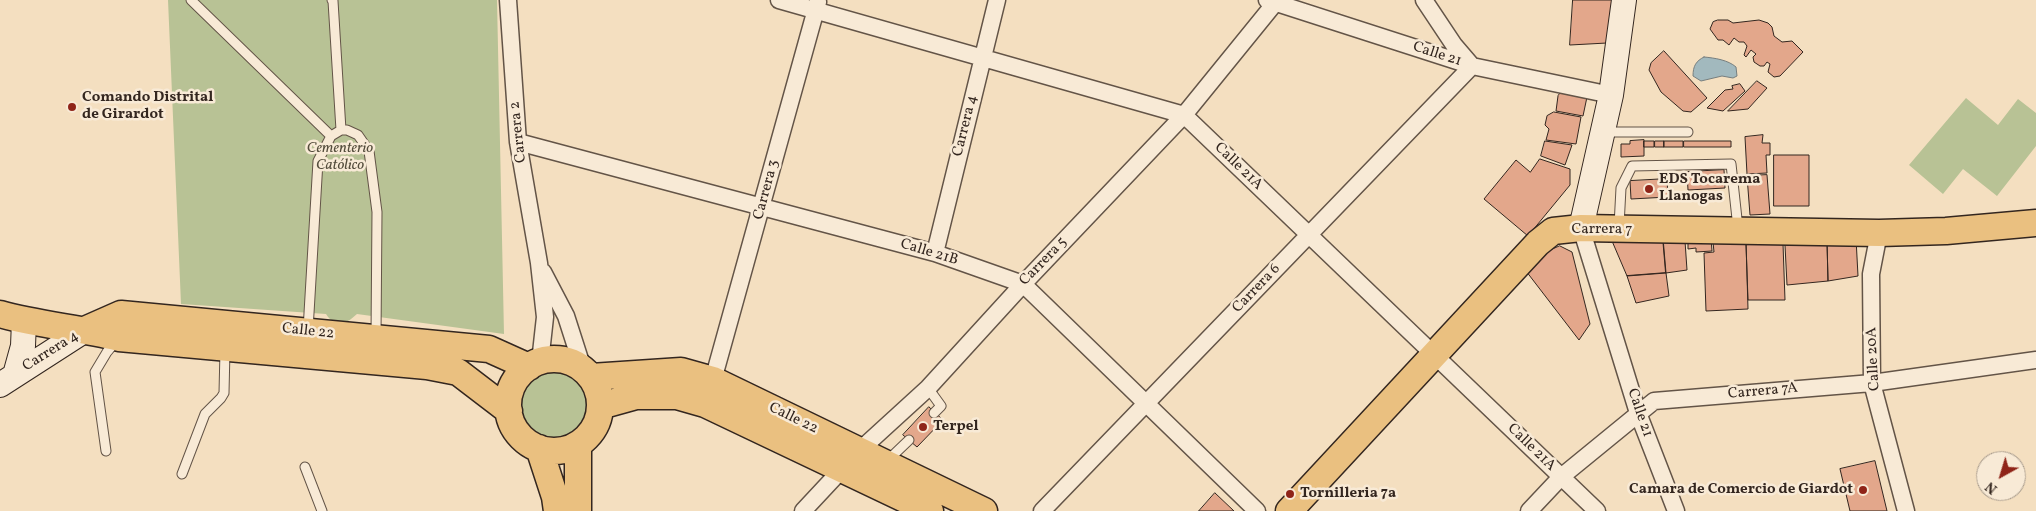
<!DOCTYPE html>
<html>
<head>
<meta charset="utf-8">
<style>
	body { margin:0 }
	#map { position:relative; width:2036px; height:511px; overflow:hidden; background:#f4dfc0; font-family:Vollkorn,serif }
	canvas { display:block }
	.north { position:absolute; left:1976px; top:451px; width:50px; height:50px; box-sizing:border-box; background:#f8ead6; border:1px solid #a99c8d; border-radius:50%; rotate:219deg; font-size:14px; font-weight:700; line-height:20px; text-align:center; color:#33261f }
	.north::after { content:''; display:block; margin:auto; width:18px; height:22px; background:#8f2418; clip-path:polygon(50% 0,100% 100%,50% 72%,0 100%) }
</style>
</head>
<body>
<div id="map">
<canvas width="2036" height="511"></canvas>
<div class="north">N</div>
</div>
<script>
const c = document.querySelector('canvas').getContext('2d');
c.lineJoin = 'round';
function paint(path, color) {
  c.fillStyle = color;
  c.fill(path, 'evenodd');
}
function stroke(path, color, width, dash) {
  c.strokeStyle = color;
  c.lineWidth = width;
  c.lineCap = dash ? 'butt' : 'round';
  c.setLineDash(dash || []);
  c.stroke(path);
}
function write(font, color, halo, rows, align = 'center') {
  c.font = font + ' Vollkorn,serif';
  c.lineWidth = 5;
  c.setLineDash([]);
  c.textBaseline = 'middle';
  c.strokeStyle = halo;
  c.fillStyle = color;
  for (const [text, x, y, turn = 0] of rows) {
    c.save();
    c.translate(x, y);
    c.rotate((+turn || 0) * Math.PI / 180);
    c.textAlign = isNaN(turn) ? turn : align;
    if (halo) c.strokeText(text, 0, 0);
    c.fillText(text, 0, 0);
    c.restore();
  }
}
paint(new Path2D(`
	M 168,0 L 497,0 L 504,334 L 357,314 C 345,325 336,329 326,314 L 181,304 Z
	M 1966,98 L 1998,125 L 2018,99 L 2036,113 L 2036,146 L 1997,196 L 1963,169 L 1943,194 L 1909,165 Z
	M517 405a37 37 0 1 1 74 0a37 37 0 1 1-74 0Z`), '#b8c295');
const water = new Path2D(`
	M 1704,57 C 1715,58 1728,60 1736,67 L 1737,76 L 1733,78 L 1722,76 L 1701,81 L 1693,76 C 1693,66 1696,61 1704,57 Z`);
paint(water, '#a2b9be');
stroke(water, '#767e7e', 1);
const building = new Path2D(`
	M 1573,0 L 1613,0 L 1607,43 L 1570,45 Z
	M 1718,20 L 1728,20 L 1733,23 L 1759,20 L 1768,23 L 1772,27 L 1774,36 L 1782,42 L 1792,41 L 1803,52 L 1780,76 L 1774,77 L 1768,72 L 1770,64 L 1767,62 L 1764,66 L 1760,66 L 1754,62 L 1753,57 L 1756,54 L 1751,50 L 1746,57 L 1744,55 L 1747,46 L 1744,42 L 1739,42 L 1734,38 L 1729,45 L 1723,40 L 1718,40 L 1710,29 L 1713,22 Z
	M 1664,51 L 1707,98 L 1691,112 L 1683,111 L 1661,92 L 1649,70 L 1651,63 Z
	M 1757,81 L 1767,88 L 1748,109 L 1728,111 Z
	M 1740,84 L 1745,91 L 1723,111 L 1707,108 L 1725,90 L 1733,89 L 1732,86 Z
	M 1561,92 L 1587,97 L 1583,116 L 1556,111 L 1558,96 Z
	M 1554,112 L 1581,117 L 1576,144 L 1546,140 L 1549,129 L 1545,125 L 1547,116 Z
	M 1763,135 L 1762,143 L 1770,143 L 1770,155 L 1766,155 L 1767,173 L 1747,174 L 1745,137 Z
	M 1644,140 L 1644,156 L 1621,157 L 1621,144 L 1630,144 L 1630,141 Z
	M 1545,141 L 1572,145 L 1565,165 L 1541,156 Z
	M 1644,141 L 1654,141 L 1654,147 L 1644,147 Z
	M 1655,141 L 1664,141 L 1664,147 L 1655,147 Z
	M 1664,141 L 1683,141 L 1683,147 L 1664,147 Z
	M 1684,141 L 1731,141 L 1731,147 L 1684,147 Z
	M 1774,155 L 1809,155 L 1809,206 L 1774,206 Z
	M 1540,159 L 1570,169 L 1570,185 L 1528,236 L 1484,199 L 1516,160 L 1530,172 Z
	M 1724,170 L 1725,188 L 1688,190 L 1687,172 Z
	M 1767,175 L 1770,214 L 1750,215 L 1747,176 Z
	M 1667,179 L 1668,197 L 1631,199 L 1630,181 Z
	M 1663,238 L 1685,241 L 1687,270 L 1666,273 Z
	M 1663,238 L 1666,273 L 1627,276 L 1612,241 Z
	M 1711,238 L 1712,251 L 1696,252 L 1696,248 L 1688,249 L 1688,239 Z
	M 1856,238 L 1858,276 L 1828,281 L 1827,241 Z
	M 1746,241 L 1748,309 L 1706,311 L 1704,253 L 1714,252 L 1713,242 Z
	M 1827,241 L 1828,281 L 1787,285 L 1785,245 Z
	M 1783,244 L 1785,300 L 1748,300 L 1746,245 Z
	M 1560,246 L 1572,252 L 1590,324 L 1579,340 L 1526,271 L 1548,251 Z
	M 1666,273 L 1669,296 L 1636,303 L 1627,276 Z
	M 929,407 L 943,420 L 917,447 L 903,435 Z
	M 1875,461 L 1887,511 L 1850,511 L 1840,469 Z
	M 1215,493 L 1234,511 L 1199,511 Z`);
paint(building, '#e3a78b');
stroke(building, '#33261f', 1);
const lane = new Path2D(`
	M 191,0 L 331,136
	M 332,0 L 333,1 L 341,130
	M 1603,132 L 1688,132
	M 1619,226 L 1621,188 L 1632,166 L 1731,164 L 1738,228
	M 308,330 L 318,161 L 331,136 L 341,130 L 347,130 L 358,135 L 369,151 L 377,212 L 376,336
	M 928,388 L 941,406 L 934,413
	M 106,451 L 95,372 L 107,352 L 117,340
	M 887,461 L 909,440
	M 305,467 L 322,511
	M 182,474 L 205,414 L 221,398 L 224,393 L 225,350`);
const street = new Path2D(`
	M 508,0 L 518,142 L 539,263 L 545,317 L 540,362
	M 779,0 L 1184,115 L 1597,511
	M 1267,0 L 1472,66 L 1611,95
	M 518,142 L 935,253 L 1023,284 L 1257,511
	M 1581,228 L 1638,413 L 1676,511
	M 1879,233 L 1871,274 L 1872,383 L 1906,511
	M 935,253 L 997,0
	M 543,272 L 566,316 L 583,369
	M 713,380 L 818,2
	M 803,511 L 859,451 L 928,388 L 1023,284 L 1184,115 L 1275,3
	M 1042,511 L 1472,66 L 1454,45 L 1424,0
	M 1529,511 L 1561,477 L 1654,401 L 1872,383 L 2036,360`);
const secondary = new Path2D(`
	M 1581,228 L 1611,95 L 1624,0
	M 15,375 L 23,346 L 24,321
	M 0,385 L 87,329`);
const primary = new Path2D(`
	M 0,314 C 39,325 80,328 119,338 L 427,366 L 458,372 L 509,411
	M 87,329 L 121,314 L 489,349 L 529,367
	M508 405a46 46 0 1 1 92 0a46 46 0 1 1-92 0Z
	M 591,377 L 681,371 L 713,380 L 984,511
	M 600,406 L 636,396 L 677,396 L 705,404 L 930,511
	M 539,448 L 555,497 L 557,511
	M 578,511 L 578,445
	M 1289,511 L 1538,243 L 1553,231 L 1581,228 L 1879,233 L 1946,231 L 2036,223`);
stroke(lane, '#635447', 11);
stroke(street, '#635447', 19);
stroke(secondary, '#33261f', 26);
stroke(primary, '#33261f', 29);
stroke(lane, '#f8ead6', 9);
stroke(street, '#f8ead6', 16);
stroke(secondary, '#f8ead6', 24);
stroke(primary, '#eac080', 26);
for (const [x, y, r, color] of [
	[72,107,5,"#8f2418"],
	[1649,189,5,"#8f2418"],
	[923,427,5,"#8f2418"],
	[1863,490,5,"#8f2418"],
	[1290,494,5,"#8f2418"]
]) {
  const dot = new Path2D();
  dot.arc(x, y, r, 0, 2 * Math.PI);
  c.fillStyle = color;
  c.fill(dot);
  stroke(dot, '#f8ead6', 2);
}
write('15px', '#33261f', '#f8ead6', [
	["Calle 21",1437,55,18],
	["Carrera 4",966,126,-76],
	["Carrera 2",519,132,-96],
	["Calle 21A",1238,167,44],
	["Carrera 3",767,190,-75],
	["Carrera 7",1602,230],
	["Calle 21B",929,253,17],
	["Carrera 5",1044,262,-46],
	["Carrera 6",1257,289,-46],
	["Calle 22",308,332,6],
	["Carrera 4",51,352,-32],
	["Calle 20A",1874,359,-93],
	["Carrera 7A",1763,392,-5],
	["Calle 21",1639,413,71],
	["Calle 22",793,419,26],
	["Calle 21A",1531,448,44]
]);
write('bold 15px', '#33261f', '#f8ead6', [
	["Comando Distrital",82,98],
	["de Girardot",82,115],
	["EDS Tocarema",1659,180],
	["Llanogas",1659,197],
	["Terpel",933,427],
	["Camara de Comercio de Giardot",1853,490,"right"],
	["Tornilleria 7a",1300,494]
], 'left');
write('italic 15px', '#544d3c', '#f8ead6', [
	["Cementerio",340,149],
	["Católico",340,166]
]);
</script>
</body>
</html>
